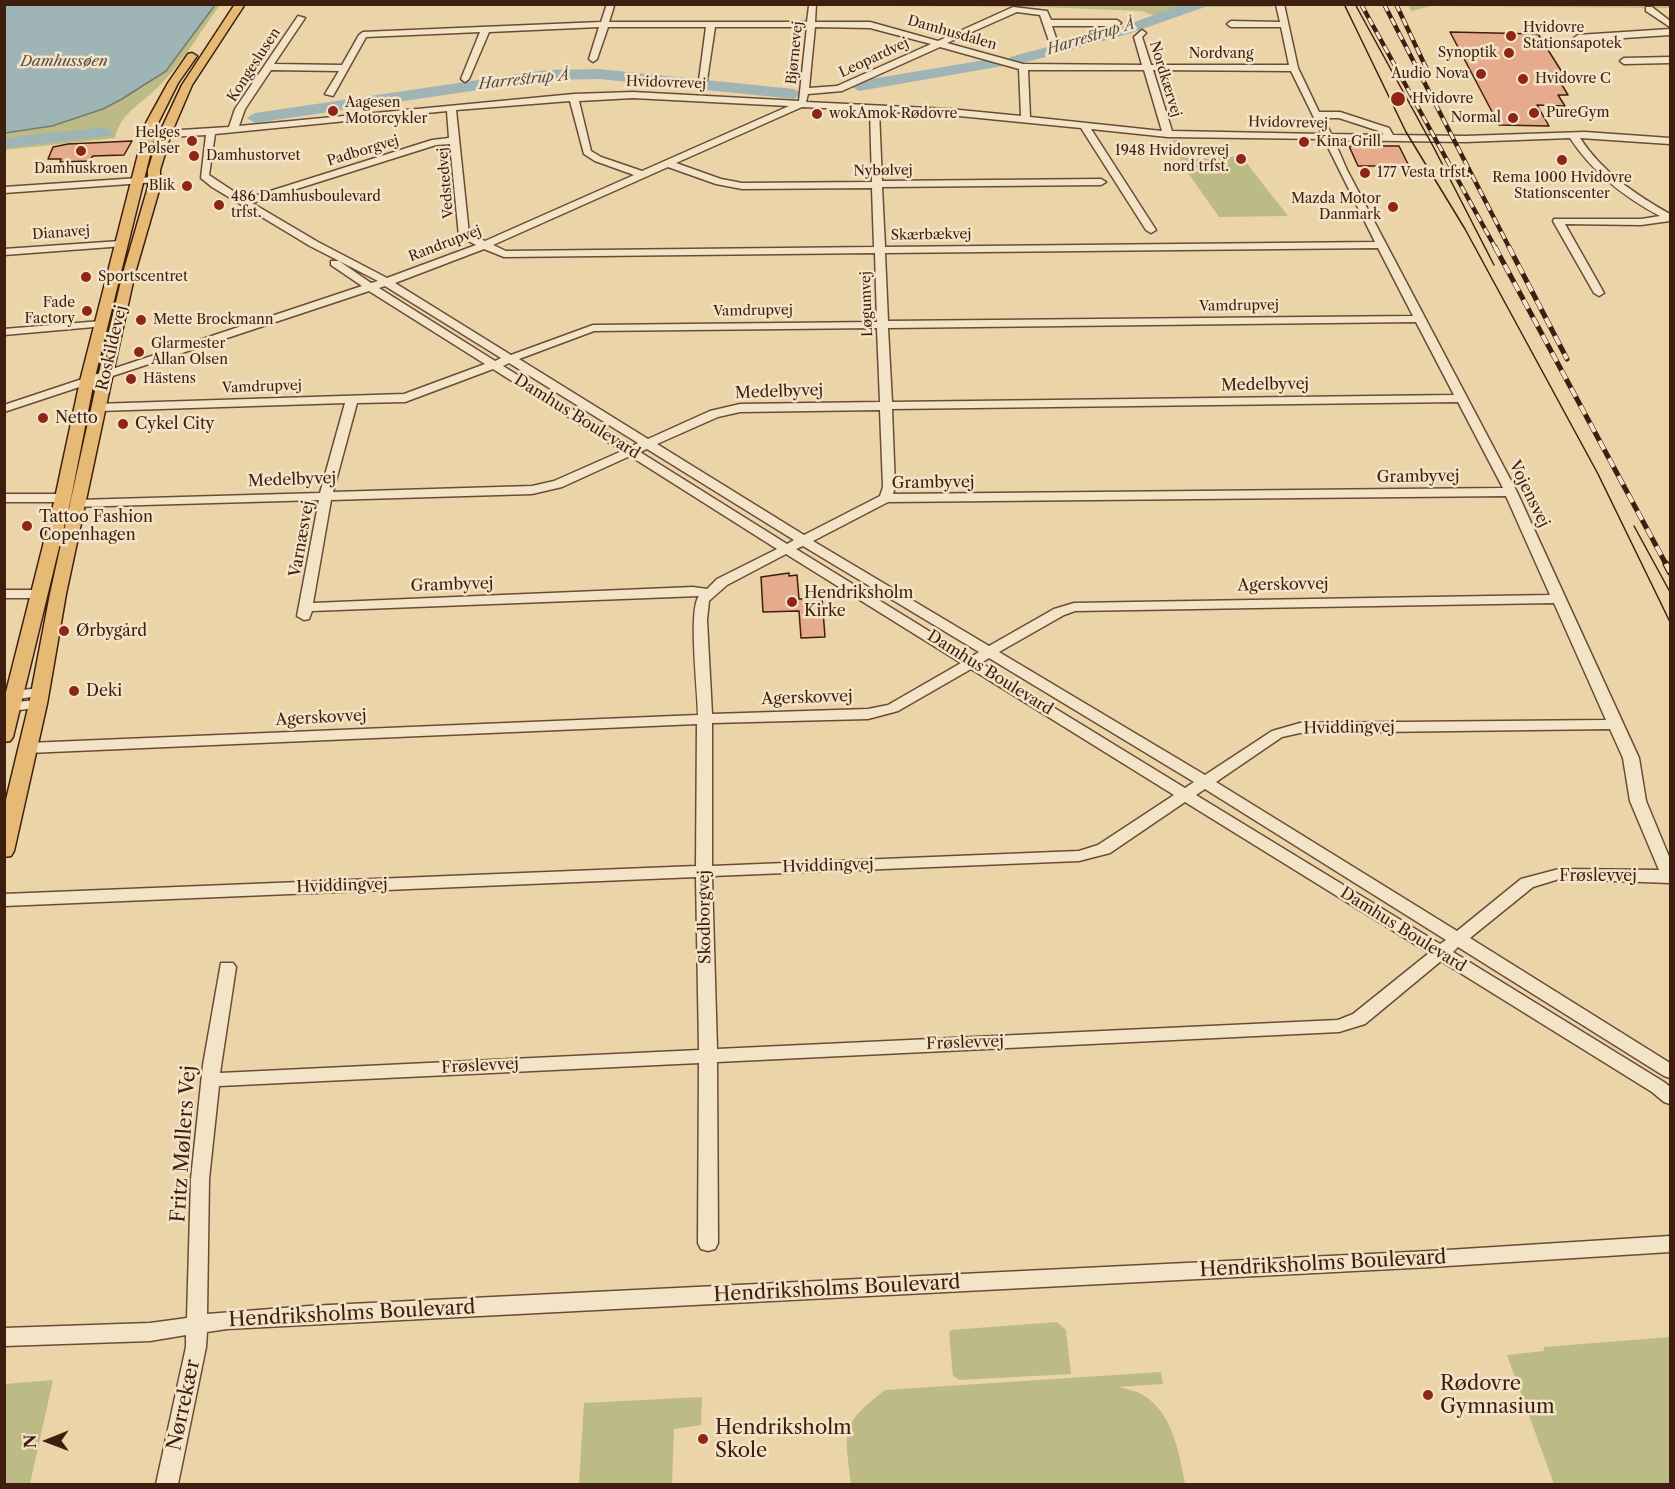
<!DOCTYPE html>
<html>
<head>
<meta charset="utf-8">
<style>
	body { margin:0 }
	#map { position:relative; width:1675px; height:1489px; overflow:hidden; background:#ecd4a9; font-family:"Libre Caslon Text",serif }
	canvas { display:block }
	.frame { position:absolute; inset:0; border:6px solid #3e1e0f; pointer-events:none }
	.north { position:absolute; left:18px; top:1411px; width:60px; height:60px; -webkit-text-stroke:4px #f3e3c7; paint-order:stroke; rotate:269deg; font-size:16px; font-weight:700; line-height:24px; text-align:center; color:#3e1e0f }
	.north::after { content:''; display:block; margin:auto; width:21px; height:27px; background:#3e1e0f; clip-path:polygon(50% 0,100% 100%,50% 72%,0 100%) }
</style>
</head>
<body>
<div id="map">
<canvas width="1675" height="1489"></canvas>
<div class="frame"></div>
<div class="north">N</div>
</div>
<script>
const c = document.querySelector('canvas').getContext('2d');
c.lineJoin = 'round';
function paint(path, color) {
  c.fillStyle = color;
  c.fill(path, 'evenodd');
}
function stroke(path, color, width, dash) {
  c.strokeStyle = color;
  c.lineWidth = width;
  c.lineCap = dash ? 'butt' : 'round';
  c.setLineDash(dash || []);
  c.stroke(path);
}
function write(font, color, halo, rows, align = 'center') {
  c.font = font + ' "Libre Caslon Text",serif';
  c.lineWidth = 5;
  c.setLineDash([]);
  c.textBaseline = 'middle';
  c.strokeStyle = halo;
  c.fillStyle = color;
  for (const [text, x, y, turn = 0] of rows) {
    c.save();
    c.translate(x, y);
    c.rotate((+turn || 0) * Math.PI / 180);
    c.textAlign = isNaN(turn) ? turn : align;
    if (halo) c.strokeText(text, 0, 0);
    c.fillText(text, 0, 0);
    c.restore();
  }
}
paint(new Path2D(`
	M 1670,4 L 1670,8 L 1432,6 L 1411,11 L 1408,5 Z
	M 215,5 L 220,5 C 201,30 184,61 162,83 C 145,102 120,112 115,138 L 5,150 L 4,133 L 52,126 L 103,109 L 122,99 L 166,71 Z
	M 742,5 L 1273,5 L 1273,7 L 1202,7 L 1165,20 L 1142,11 L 1040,7 Z
	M 1173,140 L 1181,140 L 1189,160 L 1241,156 L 1288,216 L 1219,217 L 1183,166 Z
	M 1057,1322 L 1066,1330 L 1071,1374 L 960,1380 L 953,1376 L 949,1333 L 951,1330 Z
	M 1670,1337 L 1670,1484 L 1554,1484 L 1507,1355 L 1544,1351 L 1544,1347 Z
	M 1161,1372 L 1163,1384 L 1119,1387 C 1125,1389 1132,1390 1137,1392 C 1172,1407 1179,1452 1185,1484 L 851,1484 C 845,1429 839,1426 885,1390 Z
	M 53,1380 L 30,1484 L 5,1484 L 5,1384 Z
	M 702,1397 L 701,1425 L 674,1429 L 672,1484 L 579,1484 L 584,1403 Z`), '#bcbb85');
const water = new Path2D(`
	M 4,5 L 5,4 L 215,5 L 166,71 L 122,99 L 103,109 L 52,126 L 5,133 Z`);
paint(water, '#9fb5b5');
stroke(water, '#787973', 1.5);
paint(new Path2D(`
	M 1184,4 L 1207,4 L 1205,7 L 1128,34 L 1016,65 L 1008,60 L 1010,57 L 1118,28 Z
	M 997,58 L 1005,63 L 1003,66 L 859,91 L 851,86 L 859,81 Z
	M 599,69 L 794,89 L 802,94 L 794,99 L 599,79 L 546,80 L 255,123 L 247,118 L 255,113 L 546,70 Z
	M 105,127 L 113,132 L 111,136 L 4,148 L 4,138 Z`), '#9fb5b5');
const building = new Path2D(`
	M 1450,32 L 1538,34 L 1567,80 L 1559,80 L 1568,95 L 1558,95 L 1565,106 L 1537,105 L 1549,126 L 1499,125 Z
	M 132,141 L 124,155 L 93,156 L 89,161 L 60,162 L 61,159 L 48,159 L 53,147 L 68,144 Z
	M 1349,146 L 1399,146 L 1409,166 L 1358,166 Z
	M 789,573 L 789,576 L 797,575 L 799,599 L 822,598 L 825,637 L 801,638 L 799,611 L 763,612 L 761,577 Z`);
paint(building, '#e6ab8c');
stroke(building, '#3e1e0f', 1.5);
const minor = new Path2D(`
	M 607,4 L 614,6 L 609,22 L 807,22 L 809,6 L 816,4 L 815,22 L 870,22 L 938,41 L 1013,7 L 1047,11 L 1051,20 L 1117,20 L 1121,23 L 1117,26 L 1052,26 L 1058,44 L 1054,47 L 1050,44 L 1040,15 L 1017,12 L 947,43 L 1023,64 L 1142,65 L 1134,37 L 1142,30 L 1146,33 L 1142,37 L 1151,65 L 1289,65 L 1281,27 L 1231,27 L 1227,24 L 1231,21 L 1280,22 L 1276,5 L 1284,4 L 1298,68 L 1319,112 L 1340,112 L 1389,128 L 1393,135 L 1465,136 L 1585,132 L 1670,138 L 1670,144 L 1580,138 C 1602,172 1636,195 1670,214 L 1670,221 L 1641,225 L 1565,224 L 1604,293 L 1599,296 L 1594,293 L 1553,221 L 1554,219 L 1641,219 L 1660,216 C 1624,197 1593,173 1570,138 L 1465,142 L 1334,140 L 1347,170 L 1517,492 L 1639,758 L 1646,801 L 1670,859 L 1670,883 L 1559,879 L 1533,887 L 1470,938 L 1670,1063 L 1670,1078 L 1664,1076 L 1458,947 L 1453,952 L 1664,1082 L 1670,1087 L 1670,1104 L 1664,1102 L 1652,1092 L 1441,961 L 1365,1024 L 1339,1032 L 717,1062 L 718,1243 L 715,1249 L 708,1251 L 701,1249 L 698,1243 L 699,1063 L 219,1086 L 209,1179 L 207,1314 L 309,1306 L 1431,1251 L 1670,1236 L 1670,1252 L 1431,1267 L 227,1329 L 207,1332 L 206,1347 L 178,1484 L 156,1484 L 186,1347 L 186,1335 L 150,1341 L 4,1346 L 4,1328 L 150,1323 L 187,1318 L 191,1179 L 203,1065 L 221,963 L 233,963 L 236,967 L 220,1073 L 699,1050 L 696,877 L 4,906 L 4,894 L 696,866 L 697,724 L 28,753 L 20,748 L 28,743 L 698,715 C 698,692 688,609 699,596 L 312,611 L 309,619 L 304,620 L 297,616 L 319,500 L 73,507 L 72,504 L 78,500 L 320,493 L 345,403 L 99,411 L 93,407 L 95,404 L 404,394 L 485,364 L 369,291 L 4,412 L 4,405 L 362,286 L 331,265 L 331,261 L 339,261 L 371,283 L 378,281 L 310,246 L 212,187 L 201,178 L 206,135 L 149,138 L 144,135 L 149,132 L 229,127 L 235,109 L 298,16 L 305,18 L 274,64 L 342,65 L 359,35 L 363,32 L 601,22 ZM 599,27 L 589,59 L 593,62 L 597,59 L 608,27 L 706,27 L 699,80 L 703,83 L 707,80 L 715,27 L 807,27 L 799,101 L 633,92 L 574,94 L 239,126 L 245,109 L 271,70 L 339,71 L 325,94 L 333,96 L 366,37 L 480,32 L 461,79 L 465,82 L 469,79 L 489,32 ZM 815,27 L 870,28 L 931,44 L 837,86 L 809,88 ZM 940,47 L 1019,69 L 1021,116 L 949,109 L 806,102 L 808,94 L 842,91 ZM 1028,70 L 1144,70 L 1162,131 L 1030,117 ZM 1153,70 L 1291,71 L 1322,134 L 1172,131 ZM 633,98 L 789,106 L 642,171 L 601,157 L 591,151 L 579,101 ZM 570,101 L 584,154 L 595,161 L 634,175 L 485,241 L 469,234 L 456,110 ZM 802,107 L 870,110 L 872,182 L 742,183 L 721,179 L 676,163 ZM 447,111 L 449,138 L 432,140 L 245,199 L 209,175 L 215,134 ZM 879,111 L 949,115 L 1081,128 L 1146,230 L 1151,233 L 1156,230 L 1091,129 L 1168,137 L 1324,139 L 1375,242 L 885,247 L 882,187 L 1101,185 L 1106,182 L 1101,179 L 882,181 ZM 1324,118 L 1339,118 L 1382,132 L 1383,135 L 1331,134 ZM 450,144 L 459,236 L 476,245 L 387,278 L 318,242 L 252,203 L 436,145 ZM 668,167 L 716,184 L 742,189 L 872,188 L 874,247 L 506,251 L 493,245 ZM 1378,248 L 1413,316 L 888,321 L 885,253 ZM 484,249 L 504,257 L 875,253 L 877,322 L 593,325 L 511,355 L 395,283 ZM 385,286 L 501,358 L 495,361 L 379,288 ZM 1416,322 L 1454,395 L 892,402 L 888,328 ZM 877,328 L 880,402 L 740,404 L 710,411 L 648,439 L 519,359 L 594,331 ZM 509,363 L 638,443 L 632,446 L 503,366 ZM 493,369 L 622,451 L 554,481 L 532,486 L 333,492 L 357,403 L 405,402 ZM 1458,402 L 1503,488 L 893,494 L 895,487 L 892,409 ZM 880,410 L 883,487 L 880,496 L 804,535 L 657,444 L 718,417 L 740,412 ZM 647,449 L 794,540 L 787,544 L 640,452 ZM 630,456 L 777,549 L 717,579 L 707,589 L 693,587 L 313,603 L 331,500 L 532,494 L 562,487 ZM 1506,496 L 1550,595 L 1074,603 L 1054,609 L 989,646 L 813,541 L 888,502 ZM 803,546 L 979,652 L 971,657 L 796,549 ZM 786,554 L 961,663 L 888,705 L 868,709 L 712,714 L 707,620 L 709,601 L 727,585 ZM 1554,603 L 1606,720 L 1300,723 L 1272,731 L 1205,775 L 999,652 L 1064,615 L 1075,611 ZM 989,658 L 1194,782 L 1185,788 L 981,663 ZM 971,669 L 1174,795 L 1098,845 L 1079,851 L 712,866 L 712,723 L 868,719 L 898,711 ZM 1610,729 L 1623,758 L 1630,801 L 1659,870 L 1559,869 L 1521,879 L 1457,931 L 1216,782 L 1282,737 L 1300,733 ZM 1205,789 L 1446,940 L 1440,944 L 1196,795 ZM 1185,802 L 1429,953 L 1353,1014 L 1338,1020 L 717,1049 L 712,876 L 1079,861 L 1110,853 Z
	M 1646,7 L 1652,7 L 1670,21 L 1670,27 L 1646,11 Z
	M 1670,29 L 1670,35 L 1578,41 L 1574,38 L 1578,35 Z
	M 1670,57 L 1670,63 L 1624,64 L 1620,61 L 1624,58 Z
	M 154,177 L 157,178 L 157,182 L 4,193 L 4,187 Z
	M 120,241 L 125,244 L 124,246 L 4,255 L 4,249 Z
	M 101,321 L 107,324 L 105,326 L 4,335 L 4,329 Z
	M 4,494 L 63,494 L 69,498 L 63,502 L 4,502 Z
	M 4,590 L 39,590 L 46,594 L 39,598 L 4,598 Z
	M 40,688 L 47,692 L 45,695 L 4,701 L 4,692 Z
	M 38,700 L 45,704 L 43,707 L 4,712 L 4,703 Z`);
const major = new Path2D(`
	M 235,4 L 245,4 L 192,85 L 171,134 L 160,170 L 160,187 L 135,273 L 115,364 L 66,594 L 47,704 L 14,851 L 11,856 L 4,857 L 4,808 L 29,704 L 50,594 L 101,364 L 123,273 L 148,187 L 148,170 L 159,134 L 182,85 Z
	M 192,53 L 197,56 L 178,83 L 158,123 L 94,381 L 71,498 L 13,737 L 10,741 L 4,742 L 4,700 L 55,498 L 80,381 L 146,123 L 168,83 L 188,54 Z`);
stroke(minor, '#6a4c36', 3);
stroke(major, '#3e1e0f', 3);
paint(minor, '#f3e3c7');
paint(major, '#e6ba74');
stroke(new Path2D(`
	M 1344,4 L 1406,132 L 1465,229 L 1598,474 L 1670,622
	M 1355,4 L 1434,148 L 1494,265
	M 1634,526 L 1670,592`), '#3e1e0f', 1.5);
const railFar2 = new Path2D(`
	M 1361,4 L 1496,249
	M 1384,4 L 1510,249
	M 1396,4 L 1429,74`);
const railFar1 = new Path2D(`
	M 1495,247 L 1667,566
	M 1509,247 L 1567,359`);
const rail = new Path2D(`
	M 1666,564 L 1670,572`);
stroke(railFar2, '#3e1e0f', 4.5);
stroke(railFar1, '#3e1e0f', 5);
stroke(rail, '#3e1e0f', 7);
stroke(railFar2, '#f3e3c7', 3, [8]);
stroke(railFar1, '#f3e3c7', 4, [10]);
stroke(rail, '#f3e3c7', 4.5, [14]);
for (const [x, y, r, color] of [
	[1511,36,6,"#8f2418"],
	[1509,53,6,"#8f2418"],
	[1481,74,6,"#8f2418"],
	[1523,79,6,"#8f2418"],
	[1398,99,8,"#8f2418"],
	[333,111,6,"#8f2418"],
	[1534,113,6,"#8f2418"],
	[817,114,6,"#8f2418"],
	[1513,118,6,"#8f2418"],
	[192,141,6,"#8f2418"],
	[1304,142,6,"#8f2418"],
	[81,151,6,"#8f2418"],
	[194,156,6,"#8f2418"],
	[1241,159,6,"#8f2418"],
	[1562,160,6,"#8f2418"],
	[1365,173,6,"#8f2418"],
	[187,186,6,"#8f2418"],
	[219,205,6,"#8f2418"],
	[1393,207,6,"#8f2418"],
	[86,277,6,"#8f2418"],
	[87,311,6,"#8f2418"],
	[141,320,6,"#8f2418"],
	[139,352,6,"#8f2418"],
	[131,379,6,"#8f2418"],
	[43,418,6,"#8f2418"],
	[123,424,6,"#8f2418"],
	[27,526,6,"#8f2418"],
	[792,602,6,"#8f2418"],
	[64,631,6,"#8f2418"],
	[74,691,6,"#8f2418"],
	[1428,1395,6,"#8f2418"],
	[703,1439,6,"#8f2418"]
]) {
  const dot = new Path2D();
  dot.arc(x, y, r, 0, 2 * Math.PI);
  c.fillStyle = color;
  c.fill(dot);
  stroke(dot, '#f3e3c7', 2);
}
write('14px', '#3e1e0f', '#f3e3c7', [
	["Hvidovre",1523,28],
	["Stationsapotek",1523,44],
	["Synoptik",1497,53,"right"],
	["Audio Nova",1469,74,"right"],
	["Hvidovre C",1535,79],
	["Hvidovre",1412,99],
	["Aagesen",345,103],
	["Motorcykler",345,119],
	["PureGym",1546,113],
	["wokAmok Rødovre",829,114],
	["Normal",1501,118,"right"],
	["Helges",180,133,"right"],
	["Pølser",180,149,"right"],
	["Kina Grill",1316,142],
	["1948 Hvidovrevej",1229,151,"right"],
	["nord trfst.",1229,167,"right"],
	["Damhustorvet",206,156],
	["Damhuskroen",81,169,"center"],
	["177 Vesta trfst.",1377,173],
	["Rema 1000 Hvidovre",1562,178,"center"],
	["Stationscenter",1562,194,"center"],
	["Blik",175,186,"right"],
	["486 Damhusboulevard",231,197],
	["trfst.",231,213],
	["Mazda Motor",1381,199,"right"],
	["Danmark",1381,215,"right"],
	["Sportscentret",98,277],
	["Fade",75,303,"right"],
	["Factory",75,319,"right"],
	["Mette Brockmann",153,320],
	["Glarmester",151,344],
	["Allan Olsen",151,360],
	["Hästens",143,379]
], 'left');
write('14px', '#3e1e0f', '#f3e3c7', [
	["Damhusdalen",952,33,16],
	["Bjørnevej",795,53,-84],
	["Nordvang",1221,54],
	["Leopardvej",874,58,-25],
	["Kongeslusen",254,65,-57],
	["Nordkærvej",1165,79,73],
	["Hvidovrevej",666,83,2],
	["Hvidovrevej",1288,123,1],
	["Padborgvej",363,151,-17],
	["Nybølvej",883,171,-1],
	["Vedstedvej",446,183,-95],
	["Dianavej",61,233,-4],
	["Skærbækvej",931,235,-1],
	["Randrupvej",445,244,-21],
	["Løgumvej",867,304,-92],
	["Vamdrupvej",1239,306,-1],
	["Vamdrupvej",753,311,-1],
	["Vamdrupvej",262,387,-2]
]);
write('italic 15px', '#5b4b41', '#f3e3c7', [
	["Harrestrup Å",1091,37,-17],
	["Damhussøen",64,62],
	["Harrestrup Å",524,80,-6]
]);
write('16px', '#3e1e0f', '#f3e3c7', [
	["Roskildevej",112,348,-77],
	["Medelbyvej",1265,385,-1],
	["Medelbyvej",779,392,-2],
	["Damhus Boulevard",577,417,32],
	["Grambyvej",1418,477,-1],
	["Medelbyvej",292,480,-2],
	["Grambyvej",933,483,-1],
	["Vojensvej",1529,494,64],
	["Varnæsvej",302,539,-80],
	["Grambyvej",452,585,-2],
	["Agerskovvej",1283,585,-1],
	["Damhus Boulevard",990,673,32],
	["Agerskovvej",807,698,-2],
	["Agerskovvej",321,718,-3],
	["Hviddingvej",1349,728,-1],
	["Hviddingvej",828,866,-2],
	["Frøslevvej",1598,876],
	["Hviddingvej",342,886,-2],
	["Skodborgvej",705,917,-91],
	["Damhus Boulevard",1403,930,32],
	["Frøslevvej",965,1043,-2],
	["Frøslevvej",480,1066,-3]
]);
write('16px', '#3e1e0f', '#f3e3c7', [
	["Netto",55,418],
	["Cykel City",135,424],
	["Tattoo Fashion",39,517],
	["Copenhagen",39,535],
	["Hendriksholm",804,593],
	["Kirke",804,611],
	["Ørbygård",76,631],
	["Deki",86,691]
], 'left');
write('20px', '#3e1e0f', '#f3e3c7', [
	["Fritz Møllers Vej",184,1144,-86],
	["Hendriksholms Boulevard",1323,1264,-3],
	["Hendriksholms Boulevard",837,1289,-3],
	["Hendriksholms Boulevard",352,1314,-3],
	["Nørrekær",184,1405,-78]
]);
write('20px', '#3e1e0f', '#f3e3c7', [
	["Rødovre",1440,1384],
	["Gymnasium",1440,1407],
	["Hendriksholm",715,1428],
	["Skole",715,1451]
], 'left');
</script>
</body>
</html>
